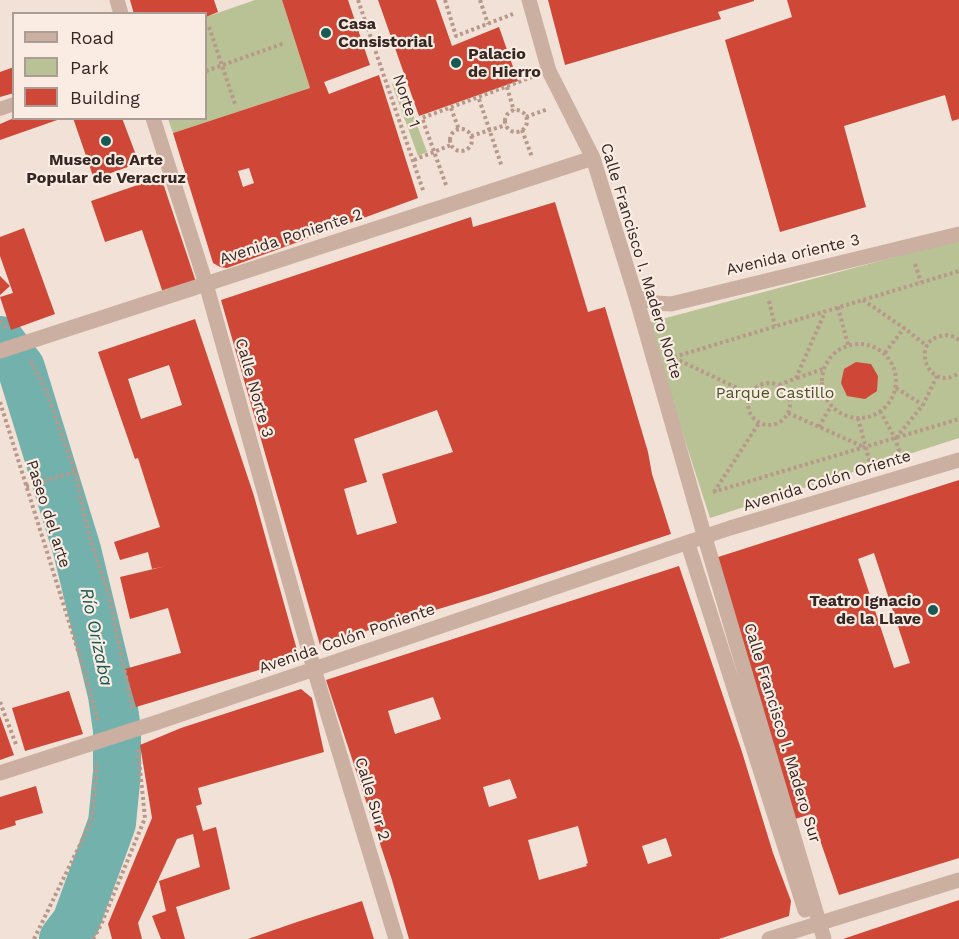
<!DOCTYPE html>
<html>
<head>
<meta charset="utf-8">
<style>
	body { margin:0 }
	#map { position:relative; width:959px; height:939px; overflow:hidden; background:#f2e1d6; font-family:"Work Sans",sans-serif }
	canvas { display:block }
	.legend { position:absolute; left:12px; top:12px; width:195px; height:108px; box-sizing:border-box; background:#faece2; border:2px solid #ab9d96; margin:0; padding:8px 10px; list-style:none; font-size:18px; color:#352724 }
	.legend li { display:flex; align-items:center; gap:12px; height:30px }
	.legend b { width:30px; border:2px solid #ab9d96 }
</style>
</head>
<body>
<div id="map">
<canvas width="959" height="939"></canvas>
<ul class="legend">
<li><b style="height:8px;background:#cbafa1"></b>Road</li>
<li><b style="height:16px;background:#b9c295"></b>Park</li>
<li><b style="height:16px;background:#cf4837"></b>Building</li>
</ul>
</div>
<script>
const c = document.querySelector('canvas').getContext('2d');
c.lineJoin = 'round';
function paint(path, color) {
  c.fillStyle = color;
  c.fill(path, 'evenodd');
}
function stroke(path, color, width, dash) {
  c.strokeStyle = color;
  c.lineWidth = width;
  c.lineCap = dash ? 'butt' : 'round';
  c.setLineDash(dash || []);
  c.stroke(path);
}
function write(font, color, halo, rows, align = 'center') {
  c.font = font + ' "Work Sans",sans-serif';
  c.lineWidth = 4.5;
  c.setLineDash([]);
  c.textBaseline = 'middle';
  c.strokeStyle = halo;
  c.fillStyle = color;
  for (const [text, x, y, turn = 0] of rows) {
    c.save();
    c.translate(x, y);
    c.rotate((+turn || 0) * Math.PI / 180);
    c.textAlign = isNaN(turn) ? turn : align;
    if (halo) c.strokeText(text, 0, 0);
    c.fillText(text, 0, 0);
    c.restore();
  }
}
paint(new Path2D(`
	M 255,0 L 282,0 L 310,88 L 173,133 L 168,119 L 206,118 L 206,17 Z
	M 401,81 L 427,152 L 418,156 L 392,84 Z
	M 959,240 L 959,438 L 710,518 L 647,323 Z`), '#b9c295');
stroke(new Path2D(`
	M 0,340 L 21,368 L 77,550 L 112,695 L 117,730 L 117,772 L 112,823 L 76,922 L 63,939`), '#73b1ac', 48);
paint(new Path2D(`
	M 130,0 L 214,0 L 218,12 L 206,17 L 206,14 L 134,14 Z
	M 282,0 L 348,0 L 370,65 L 324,82 L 329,94 L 379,75 L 418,198 L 227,268 L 220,267 L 213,263 L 173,133 L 310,88 ZM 249,168 L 254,183 L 243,187 L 238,171 Z
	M 378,0 L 436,0 L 452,46 L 499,27 L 518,81 L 419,116 Z
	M 548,0 L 754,0 L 754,1 L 718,12 L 721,19 L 565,65 Z
	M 787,0 L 959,0 L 959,119 L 952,121 L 945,95 L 844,126 L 866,207 L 780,232 L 725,40 L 792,17 Z
	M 14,67 L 14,93 L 0,97 L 0,72 Z
	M 14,118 L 60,118 L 60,119 L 0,140 L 0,124 Z
	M 73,118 L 122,118 L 139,163 L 94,179 Z
	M 161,177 L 196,282 L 163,293 L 142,230 L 105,242 L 91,201 Z
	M 555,202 L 588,312 L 605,307 L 648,452 L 652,474 L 671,534 L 488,594 L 320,645 L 221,300 L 471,217 L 473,227 ZM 437,410 L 453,452 L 382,474 L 397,523 L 357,535 L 344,489 L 367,482 L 354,439 Z
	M 24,228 L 55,314 L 11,330 L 0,297 L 13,293 L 0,256 L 0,237 Z
	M 0,276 L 10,286 L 0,295 Z
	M 195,319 L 254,496 L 297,650 L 292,660 L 136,707 L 125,669 L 181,653 L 168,608 L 130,619 L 120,577 L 166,566 L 152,569 L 148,552 L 120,560 L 114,542 L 160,527 L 138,458 L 135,459 L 98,352 ZM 169,365 L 182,405 L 141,419 L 128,379 Z
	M 856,362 L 871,364 L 878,376 L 877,391 L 865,399 L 847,396 L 841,383 L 844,369 Z
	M 959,480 L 959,858 L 839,895 L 811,814 L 795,819 L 715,558 ZM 874,553 L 910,663 L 894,668 L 858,559 Z
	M 679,566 L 742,752 L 773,853 L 791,901 L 789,916 L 719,939 L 409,939 L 392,880 L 326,680 ZM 433,697 L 441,719 L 395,734 L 388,711 ZM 510,779 L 517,798 L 489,807 L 483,787 ZM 578,826 L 588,863 L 586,864 L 587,866 L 539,880 L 528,840 ZM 666,838 L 672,856 L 648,864 L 642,846 Z
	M 301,689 L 312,698 L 324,752 L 198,788 L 202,804 L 196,806 L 203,831 L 216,827 L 230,889 L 176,907 L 185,939 L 161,939 L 152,916 L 166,911 L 159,881 L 200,867 L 193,834 L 177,839 L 138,923 L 142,939 L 112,939 L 108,924 L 152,818 L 140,745 L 181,728 Z
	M 69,691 L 83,734 L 25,751 L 12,708 Z
	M 0,716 L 14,755 L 0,760 Z
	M 36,786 L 43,813 L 15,821 L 16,825 L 0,830 L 0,797 Z
	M 959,900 L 959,939 L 843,939 Z
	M 362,901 L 374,939 L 248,939 L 297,922 Z`), '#cf4837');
stroke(new Path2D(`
	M 358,0 L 424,193
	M 445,0 L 456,36 L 513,14
	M 480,0 L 488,24
	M 209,27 L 235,104
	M 206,71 L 285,43
	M 507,87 L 514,111
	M 479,99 L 502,167
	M 451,108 L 459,130
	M505 121a11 11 0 1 1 22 0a11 11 0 1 1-22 0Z
	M 526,117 L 548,109
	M450 140a11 11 0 1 1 22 0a11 11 0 1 1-22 0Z
	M 522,130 L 532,157
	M 471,136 L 506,125
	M 414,160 L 451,145
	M 446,185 L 422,118 L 532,77
	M 915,264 L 921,282
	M 863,300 L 904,328 L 927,346
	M 769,301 L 775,326
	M 838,307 L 848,345
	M 0,321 L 7,329
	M 959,340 C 954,336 948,334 941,336 C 909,342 929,394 959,373
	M822 381a37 37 0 1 1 74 0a37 37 0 1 1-74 0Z
	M 885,353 L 904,328
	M 674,357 L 959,271
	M 674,358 L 750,394
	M 31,361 L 47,393 L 75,472 L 89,535 L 109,596 L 133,710
	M 797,378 L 823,369
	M748 404a21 21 0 1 1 42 0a21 21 0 1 1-42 0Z
	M 779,385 L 796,378 L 825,312
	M 896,388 L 923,405
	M 0,402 L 85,673 L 98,721
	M 880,411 L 895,438 L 901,457
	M 788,413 L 864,447
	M 858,418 L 871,467
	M 819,427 L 831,406
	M 896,438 L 923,405 L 937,376
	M 26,486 L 75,472
	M 713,492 L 959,419
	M 714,492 L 759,423
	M 0,702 L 17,747
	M 34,939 L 92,820 L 97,762
	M 93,939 L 101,925 L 145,818 L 138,750`), '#b7988b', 4, [3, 3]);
stroke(new Path2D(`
	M 0,109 L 14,104`), '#cbafa1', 14);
stroke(new Path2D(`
	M 705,538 L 824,939
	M 688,544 L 805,910`), '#cbafa1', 15);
stroke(new Path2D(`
	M 117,0 L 121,14
	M 529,0 L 549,71 L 593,158 L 636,297 L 705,538
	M 153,118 L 206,284 L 314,669 L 396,939
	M 636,297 L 657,303 L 671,304 L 959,234
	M 0,351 L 593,158
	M 769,939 L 959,880`), '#cbafa1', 15);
stroke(new Path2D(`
	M 0,773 L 155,723 L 730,528 L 959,460`), '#cbafa1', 15);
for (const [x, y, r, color] of [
	[326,33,6,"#175955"],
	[456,63,6,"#175955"],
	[106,141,6,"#175955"],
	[933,610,6,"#175955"]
]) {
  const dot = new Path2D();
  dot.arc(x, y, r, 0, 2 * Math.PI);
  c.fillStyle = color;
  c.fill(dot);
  stroke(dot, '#faece2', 2);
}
write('bold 16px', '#352724', '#faece2', [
	["Casa",338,24],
	["Consistorial",338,42],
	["Palacio",468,54],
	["de Hierro",468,72],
	["Museo de Arte",106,160,"center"],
	["Popular de Veracruz",106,178,"center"],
	["Teatro Ignacio",921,601,"right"],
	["de la Llave",921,619,"right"]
], 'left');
write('16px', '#352724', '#faece2', [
	["Norte 1",406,101,71],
	["Avenida Poniente 2",291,237,-18],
	["Avenida oriente 3",793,255,-13],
	["Calle Francisco I. Madero Norte",641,261,73],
	["Calle Norte 3",254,388,74],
	["Avenida Colón Oriente",827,481,-17],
	["Paseo del arte",48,514,72],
	["Avenida Colón Poniente",347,639,-19],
	["Calle Francisco I. Madero Sur",782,733,73],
	["Calle Sur 2",372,799,73]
]);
write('16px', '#4a5527', '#faece2', [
	["Parque Castillo",775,393]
]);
write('italic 18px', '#175955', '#faece2', [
	["Río Orizaba",96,637,78]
]);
</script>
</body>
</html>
